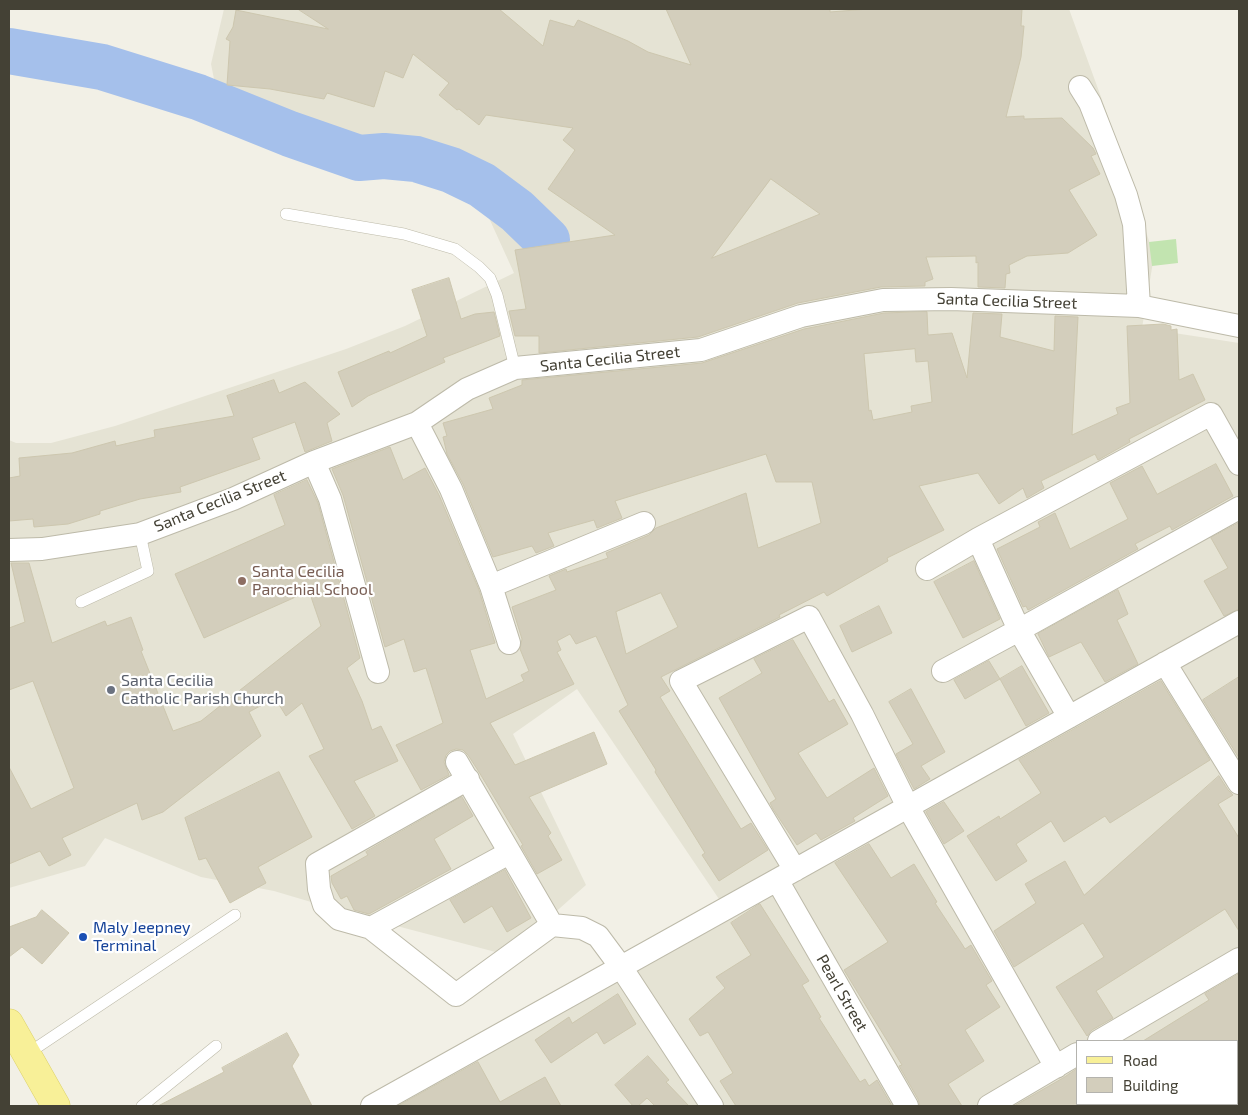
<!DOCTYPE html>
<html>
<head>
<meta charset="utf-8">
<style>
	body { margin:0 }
	#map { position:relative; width:1248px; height:1115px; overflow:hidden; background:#f2f0e6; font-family:"Exo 2",sans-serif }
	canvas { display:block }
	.frame { position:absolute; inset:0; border:10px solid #444135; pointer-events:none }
	.legend { position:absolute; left:1076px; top:1040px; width:162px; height:65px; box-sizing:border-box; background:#fff; border:1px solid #b4b3ae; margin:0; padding:6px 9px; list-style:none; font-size:15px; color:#444135 }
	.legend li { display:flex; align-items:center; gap:10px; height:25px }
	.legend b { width:25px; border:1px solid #b4b3ae }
</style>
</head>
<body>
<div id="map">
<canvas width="1248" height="1115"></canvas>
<div class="frame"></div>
<ul class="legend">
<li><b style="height:6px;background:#f8f098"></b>Road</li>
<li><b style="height:14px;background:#d3cebc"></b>Building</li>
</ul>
</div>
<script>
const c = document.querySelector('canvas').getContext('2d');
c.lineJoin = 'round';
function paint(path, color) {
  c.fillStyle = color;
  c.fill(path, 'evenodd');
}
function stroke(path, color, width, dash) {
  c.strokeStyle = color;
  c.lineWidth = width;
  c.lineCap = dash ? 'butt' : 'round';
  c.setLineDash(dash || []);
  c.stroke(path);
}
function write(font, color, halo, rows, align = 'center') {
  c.font = font + ' "Exo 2",sans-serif';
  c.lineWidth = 4.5;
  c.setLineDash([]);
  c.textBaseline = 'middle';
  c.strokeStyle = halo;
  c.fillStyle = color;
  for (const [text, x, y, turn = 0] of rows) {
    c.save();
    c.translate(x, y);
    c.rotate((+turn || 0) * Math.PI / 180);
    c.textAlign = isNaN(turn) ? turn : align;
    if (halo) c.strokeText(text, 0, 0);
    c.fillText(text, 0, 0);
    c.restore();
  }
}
paint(new Path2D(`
	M 224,9 L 1069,9 L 1105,108 L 1154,256 L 1142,328 L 1239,343 L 1239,1046 L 1237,1048 L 1237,1041 L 1077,1041 L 1077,1104 L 1145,1104 L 1141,1106 L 382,1106 L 723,905 L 577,689 L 513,734 L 586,885 L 507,955 L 355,915 L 274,891 L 201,877 L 105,838 L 85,866 L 9,888 L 9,440 L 16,443 L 51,443 L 115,426 L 346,349 L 405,326 L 514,273 L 479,196 L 402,144 L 286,149 L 222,119 L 211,64 Z
	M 1239,1048 L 1239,1106 L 1144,1106 L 1148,1104 L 1237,1104 L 1237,1050 Z`), '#e5e3d4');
paint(new Path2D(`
	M 1176,239 L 1178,263 L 1152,266 L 1149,242 Z`), '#c2e4b0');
stroke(new Path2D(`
	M 9,51 L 102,67 L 198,97 L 290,134 L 359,158 L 384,156 L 416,159 L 451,170 L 482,185 L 517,211 L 547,240`), '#a5c0eb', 46);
const building = new Path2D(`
	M 298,9 L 499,9 L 543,46 L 550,20 L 574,27 L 578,20 L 628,41 L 648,52 L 691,65 L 666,9 L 830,9 L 830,12 L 868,9 L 1022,9 L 1021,26 L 1024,26 L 1021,57 L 1006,117 L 1024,116 L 1024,119 L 1062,118 L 1093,148 L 1096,154 L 1091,156 L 1100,174 L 1069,190 L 1097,235 L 1068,253 L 1027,256 L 1009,265 L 1010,273 L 1006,274 L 1005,288 L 978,287 L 978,262 L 976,263 L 976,256 L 926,257 L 933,279 L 925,282 L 925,286 L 881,287 L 798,303 L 698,337 L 539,353 L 539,336 L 515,336 L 509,311 L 526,309 L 515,250 L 615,235 L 548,189 L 575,150 L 563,140 L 573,128 L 486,115 L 479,125 L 459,109 L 457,110 L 439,95 L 449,83 L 413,54 L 403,78 L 385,71 L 374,107 L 327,93 L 324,99 L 270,89 L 227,85 L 230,41 L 226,39 L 233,27 L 236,10 L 328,29 ZM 771,179 L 820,214 L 712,258 Z
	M 449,278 L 461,319 L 475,314 L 494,312 L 500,336 L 443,358 L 445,362 L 368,396 L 352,407 L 338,372 L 389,351 L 390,353 L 427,336 L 412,290 Z
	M 927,312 L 928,335 L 952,333 L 967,378 L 973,313 L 1002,314 L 1000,337 L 1054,351 L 1055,316 L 1078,317 L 1072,435 L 1118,414 L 1116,408 L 1130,403 L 1127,326 L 1163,324 L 1171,326 L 1171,330 L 1177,329 L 1179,380 L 1193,374 L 1205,400 L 1129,439 L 1130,442 L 1098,460 L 1095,454 L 1041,481 L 1044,488 L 1027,498 L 1023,488 L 999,504 L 978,473 L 919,486 L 944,530 L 887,558 L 888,561 L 827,596 L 824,592 L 779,615 L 780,617 L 661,677 L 670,691 L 660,697 L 741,829 L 751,823 L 768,850 L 719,881 L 702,855 L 705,853 L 655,772 L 656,770 L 619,711 L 628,705 L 596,636 L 576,644 L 570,634 L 557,641 L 561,650 L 557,652 L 574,684 L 490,723 L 515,765 L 594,732 L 607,764 L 529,797 L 551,833 L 548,836 L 562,860 L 537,874 L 521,846 L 523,845 L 479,772 L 468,755 L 463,750 L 456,749 L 450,751 L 446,755 L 444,762 L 449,775 L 421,790 L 396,745 L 443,723 L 426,668 L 414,672 L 404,639 L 385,647 L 343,495 L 332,469 L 390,447 L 403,480 L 425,468 L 439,495 L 479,590 L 495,643 L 470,650 L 486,699 L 524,681 L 521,675 L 529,671 L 520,649 L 522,639 L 512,607 L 556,590 L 549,576 L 566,569 L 567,572 L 608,558 L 606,553 L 649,535 L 656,528 L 746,493 L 758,548 L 821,523 L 812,482 L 776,482 L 766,454 L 615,501 L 622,518 L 597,528 L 594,520 L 548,533 L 554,546 L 536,553 L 532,546 L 493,557 L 463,484 L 447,454 L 443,437 L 447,436 L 443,423 L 493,409 L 489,398 L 522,385 L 522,380 L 702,363 L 804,329 L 884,313 ZM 915,349 L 916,362 L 928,361 L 932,402 L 911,406 L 912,412 L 873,420 L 871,410 L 869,411 L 864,354 ZM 661,593 L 678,627 L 626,654 L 616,612 Z
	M 274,380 L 279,393 L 305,382 L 340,414 L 327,423 L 332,441 L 305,452 L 295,422 L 252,438 L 260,459 L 180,487 L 181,492 L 140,499 L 100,511 L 100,514 L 68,524 L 34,527 L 33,519 L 9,521 L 9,478 L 20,476 L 19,458 L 72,453 L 115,441 L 116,446 L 155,437 L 154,430 L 234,416 L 227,396 Z
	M 1216,464 L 1233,496 L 1172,530 L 1170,526 L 1135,544 L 1138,549 L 1028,610 L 1026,606 L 1023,607 L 997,549 L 1040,527 L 1038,522 L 1055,513 L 1070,549 L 1128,519 L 1110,483 L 1142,466 L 1157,494 Z
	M 307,480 L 318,503 L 360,658 L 347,668 L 362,701 L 372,730 L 381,726 L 398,761 L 354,781 L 375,816 L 352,829 L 309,756 L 324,749 L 302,703 L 286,716 L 275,698 L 249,712 L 261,736 L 163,812 L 142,820 L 137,803 L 62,838 L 71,855 L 49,866 L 40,851 L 9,864 L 9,767 L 31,809 L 74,788 L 33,681 L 9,690 L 9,628 L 25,622 L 11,563 L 29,563 L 52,643 L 105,621 L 107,626 L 131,617 L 143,650 L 141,651 L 173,731 L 201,721 L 321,626 L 309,591 L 204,638 L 175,574 L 285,525 L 274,495 Z
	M 1239,523 L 1239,609 L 1224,616 L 1204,581 L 1228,568 L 1211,538 Z
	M 974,561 L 1000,619 L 963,638 L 934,582 Z
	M 1118,590 L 1128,614 L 1117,620 L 1138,664 L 1105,682 L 1081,642 L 1049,657 L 1038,634 Z
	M 879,606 L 892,633 L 852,652 L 840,626 Z
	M 793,640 L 829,702 L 834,699 L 848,724 L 798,753 L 827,798 L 874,768 L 888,796 L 853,818 L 855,821 L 821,840 L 816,833 L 797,845 L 773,809 L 770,803 L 776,799 L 719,698 L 762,673 L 754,659 Z
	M 989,661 L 1000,679 L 965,699 L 954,680 Z
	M 1022,666 L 1049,713 L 1026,726 L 1000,679 Z
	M 1239,677 L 1239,758 L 1203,700 Z
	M 1161,681 L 1210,760 L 1110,823 L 1105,816 L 1064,842 L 1051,821 L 1016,844 L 1027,861 L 996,881 L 967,836 L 999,816 L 1000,819 L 1041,793 L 1019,760 Z
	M 911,689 L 945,752 L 921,766 L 930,779 L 914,789 L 896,754 L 913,744 L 889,702 Z
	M 279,772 L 312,837 L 258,867 L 266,883 L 230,903 L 206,858 L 199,860 L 185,818 Z
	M 1219,776 L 1228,790 L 1233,795 L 1218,804 L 1239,838 L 1239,931 L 1225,909 L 1096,991 L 1113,1018 L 1092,1030 L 1087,1036 L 1056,987 L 1104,957 L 1083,923 L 1014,967 L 994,931 L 1036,903 L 1025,884 L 1065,861 L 1084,895 Z
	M 462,797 L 473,816 L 434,839 L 451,869 L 369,914 L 354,910 L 347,896 L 341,899 L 332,883 L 331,876 L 368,855 L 366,852 Z
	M 944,802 L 964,831 L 944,844 L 926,812 Z
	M 869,844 L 891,878 L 914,864 L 937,902 L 935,903 L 962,944 L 965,949 L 971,945 L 992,981 L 986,985 L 1000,1007 L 965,1030 L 984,1061 L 948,1084 L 962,1106 L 920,1106 L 918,1099 L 899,1066 L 902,1065 L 844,970 L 888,942 L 835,863 Z
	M 505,870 L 531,918 L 507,932 L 492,906 L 464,923 L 450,900 Z
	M 760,904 L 809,981 L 802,985 L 821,1017 L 819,1018 L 860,1082 L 865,1079 L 869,1086 L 877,1080 L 892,1106 L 736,1106 L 720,1081 L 733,1073 L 708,1032 L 700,1036 L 689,1019 L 725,988 L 716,977 L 751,955 L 731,923 Z
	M 42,910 L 69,933 L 42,964 L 22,947 L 9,957 L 9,927 L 36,917 Z
	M 1239,974 L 1239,1041 L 1143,1041 L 1209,1000 L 1205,994 Z
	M 618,994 L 636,1024 L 604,1044 L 597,1032 L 551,1063 L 535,1040 L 569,1017 L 572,1023 Z
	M 287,1033 L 299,1055 L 292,1066 L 312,1106 L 158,1106 L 224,1072 L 222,1068 Z
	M 648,1056 L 669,1080 L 666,1082 L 689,1106 L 655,1106 L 647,1098 L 638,1106 L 633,1106 L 615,1085 Z
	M 478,1062 L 500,1102 L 545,1077 L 561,1106 L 398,1106 Z
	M 1077,1069 L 1077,1106 L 1014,1106 L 1063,1078 Z`);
paint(building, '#d3cebc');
stroke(building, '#cdc7af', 1);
const service = new Path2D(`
	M 286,214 L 404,234 L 455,249 L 479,267 L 490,278 L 497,295 L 515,368
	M 81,602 L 148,571 L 140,534
	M 27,1054 L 235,915
	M 142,1106 L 216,1046`);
const minor = new Path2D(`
	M 1080,87 L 1090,103 L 1126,195 L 1134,224 L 1139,306
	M 417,423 L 451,489 L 491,586 L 509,643
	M 314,462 L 330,499 L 378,672
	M 978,539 L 1019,630 L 1069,717
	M 9,550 L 42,549 L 140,534 L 233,499 L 314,462 L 417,423 L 467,389 L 515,368 L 701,350 L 801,316 L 883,300 L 951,299 L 1139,306 L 1239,326
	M 927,569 L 978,539 L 1211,414 L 1239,464
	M 491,586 L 644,523
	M 1165,663 L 1239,783
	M 943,671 L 1019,630 L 1239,508
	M 457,762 L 552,925 L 582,928 L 598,936 L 621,967 L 712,1106
	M 468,779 L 317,864 L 319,889 L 324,905 L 339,919 L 371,928 L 456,995 L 552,925
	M 795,870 L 681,681 L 809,617 L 862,714 L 908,807 L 1056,1067
	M 777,880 L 907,1106
	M 371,928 L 509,853
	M 1099,1041 L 1239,959
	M 372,1106 L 1239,622
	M 989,1106 L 1077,1054`);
const primary = new Path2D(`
	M 9,1023 L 56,1106`);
stroke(service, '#bdbaa9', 12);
stroke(minor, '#bdbaa9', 24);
stroke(primary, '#dcd169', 29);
stroke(service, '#fff', 11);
stroke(minor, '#fff', 22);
stroke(primary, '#f8f098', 28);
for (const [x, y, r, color] of [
	[242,581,5,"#8d6e63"],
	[111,690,5,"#6b7280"],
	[83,937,5,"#1a4fb4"]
]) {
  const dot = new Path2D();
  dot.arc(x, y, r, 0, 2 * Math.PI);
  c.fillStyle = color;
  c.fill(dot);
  stroke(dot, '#fff', 2);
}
write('16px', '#444135', '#fff', [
	["Santa Cecilia Street",1007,301,2],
	["Santa Cecilia Street",610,359,-6],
	["Santa Cecilia Street",220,501,-22],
	["Pearl Street",842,993,60]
]);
write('16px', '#785e54', '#fff', [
	["Santa Cecilia",252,572],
	["Parochial School",252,590]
], 'left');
write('16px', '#5b616d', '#fff', [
	["Santa Cecilia",121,681],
	["Catholic Parish Church",121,699]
], 'left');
write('16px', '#164399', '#fff', [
	["Maly Jeepney",93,928],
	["Terminal",93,946]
], 'left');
</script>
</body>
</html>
